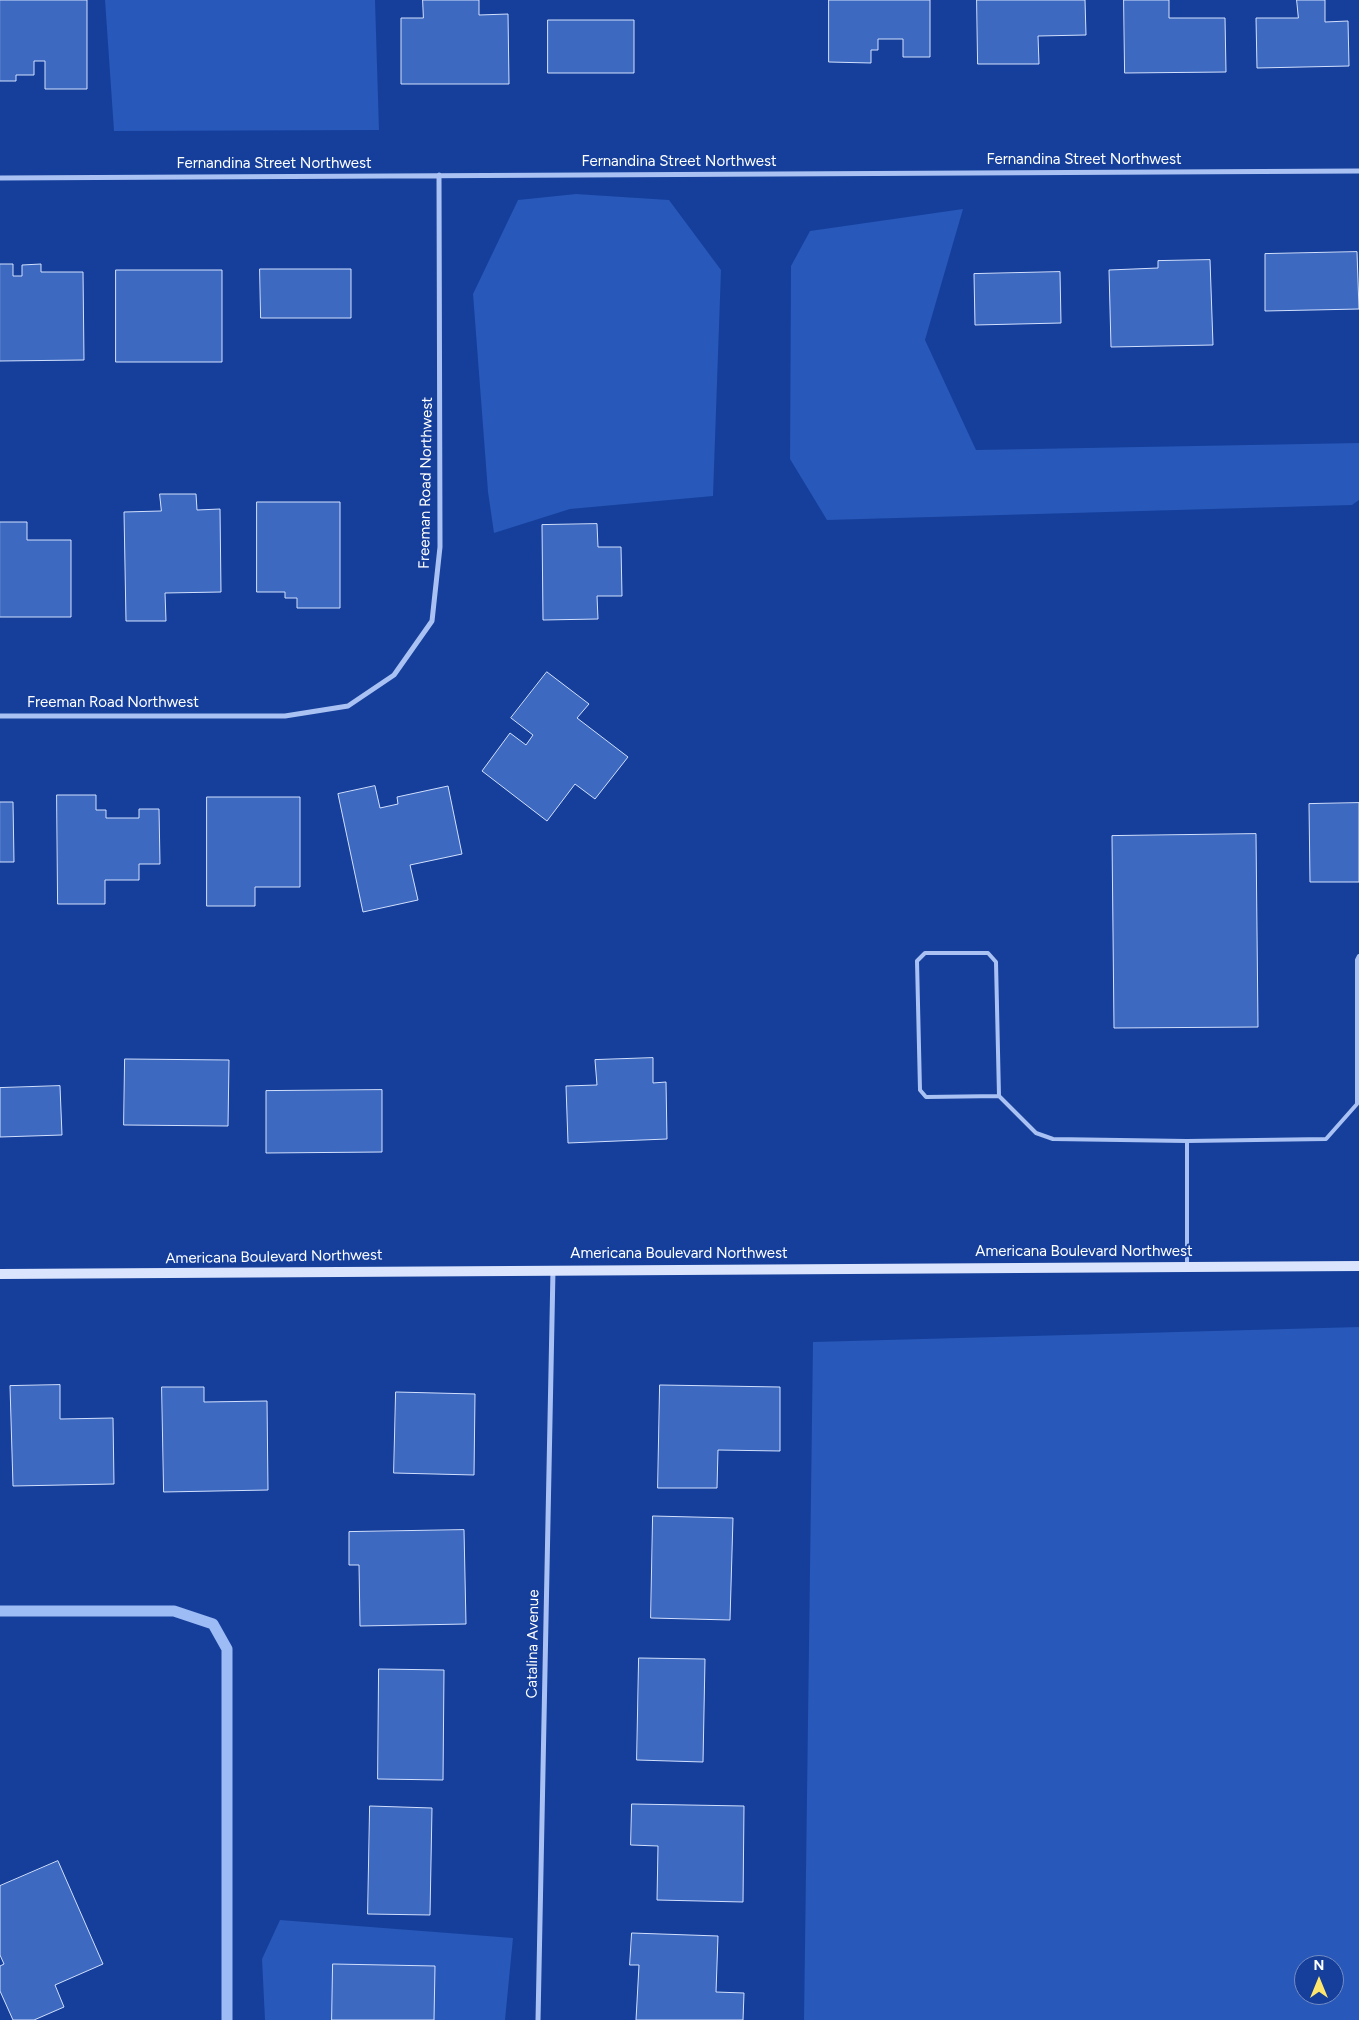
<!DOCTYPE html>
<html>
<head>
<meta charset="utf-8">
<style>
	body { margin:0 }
	#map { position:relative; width:1359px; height:2020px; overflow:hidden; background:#153f9b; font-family:Figtree,sans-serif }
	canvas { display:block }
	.north { position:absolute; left:1294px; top:1955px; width:50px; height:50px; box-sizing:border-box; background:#153f9b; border:1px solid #738cc3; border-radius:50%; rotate:0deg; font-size:14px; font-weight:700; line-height:20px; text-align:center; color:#fff }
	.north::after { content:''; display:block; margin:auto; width:18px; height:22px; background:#ffe66c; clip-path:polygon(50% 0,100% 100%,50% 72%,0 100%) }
</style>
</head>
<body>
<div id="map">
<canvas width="1359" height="2020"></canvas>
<div class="north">N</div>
</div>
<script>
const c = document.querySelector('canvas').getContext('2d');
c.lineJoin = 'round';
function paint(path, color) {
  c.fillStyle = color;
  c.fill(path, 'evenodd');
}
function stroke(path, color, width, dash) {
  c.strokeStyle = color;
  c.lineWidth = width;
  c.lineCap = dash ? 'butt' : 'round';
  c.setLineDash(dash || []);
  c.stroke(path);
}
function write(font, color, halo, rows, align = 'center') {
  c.font = font + ' Figtree,sans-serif';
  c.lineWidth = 4;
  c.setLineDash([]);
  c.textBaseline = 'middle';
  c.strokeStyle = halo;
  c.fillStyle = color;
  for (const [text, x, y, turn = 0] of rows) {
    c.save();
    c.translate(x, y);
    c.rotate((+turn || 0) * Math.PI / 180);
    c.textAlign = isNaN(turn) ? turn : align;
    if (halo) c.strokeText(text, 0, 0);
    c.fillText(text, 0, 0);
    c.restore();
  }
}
paint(new Path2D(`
	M 105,0 L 375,0 L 379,130 L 114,131 Z
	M 576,194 L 669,200 L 721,270 L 713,496 L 570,509 L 494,533 L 488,492 L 473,294 L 518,200 Z
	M 963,209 L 925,340 L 976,450 L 1359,443 L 1359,500 L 1352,505 L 827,520 L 790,459 L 791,266 L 810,231 Z
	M 1359,1327 L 1359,2020 L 804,2020 L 813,1342 ZM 1304,1965 L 1334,1965 L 1334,1995 L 1304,1995 Z
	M 280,1920 L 513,1938 L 505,2020 L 265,2020 L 262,1959 Z`), '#2858b9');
stroke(new Path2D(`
	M 0,1611 L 174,1611 L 213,1624 L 227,1649 L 227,2020`), '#9dbbf5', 11);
const building = new Path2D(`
	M 0,0 L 87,0 L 87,89 L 45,89 L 45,61 L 34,61 L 34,75 L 16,75 L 16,81 L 0,81 Z
	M 423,0 L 479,0 L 479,15 L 508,14 L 509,84 L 401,84 L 401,18 L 423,18 Z
	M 829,0 L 930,0 L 930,57 L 903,57 L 903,39 L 878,39 L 878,50 L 871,50 L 871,63 L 829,62 Z
	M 977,0 L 1085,0 L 1086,35 L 1038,36 L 1039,64 L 978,64 Z
	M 1124,0 L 1169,0 L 1169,18 L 1225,18 L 1226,72 L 1125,73 Z
	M 1297,0 L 1325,0 L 1325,22 L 1348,21 L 1349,66 L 1257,68 L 1256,18 L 1298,18 Z
	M 548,20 L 634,20 L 634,73 L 548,73 Z
	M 1357,252 L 1359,309 L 1265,311 L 1265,254 Z
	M 1210,260 L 1213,345 L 1111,347 L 1109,270 L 1158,268 L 1158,261 Z
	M 0,264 L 13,264 L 13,276 L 22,276 L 22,265 L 41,264 L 41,272 L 83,272 L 84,360 L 0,361 Z
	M 260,269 L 351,269 L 351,318 L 261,318 Z
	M 116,270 L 222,270 L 222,362 L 116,362 Z
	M 1060,272 L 1061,323 L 975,325 L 974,274 Z
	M 160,494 L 196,494 L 197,510 L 220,509 L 221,592 L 165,593 L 166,621 L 126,621 L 124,512 L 161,511 Z
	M 257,502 L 340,502 L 340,608 L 297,608 L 297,598 L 285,598 L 285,592 L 257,592 Z
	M 0,522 L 27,522 L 27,540 L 71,540 L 71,617 L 0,617 Z
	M 597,524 L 598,547 L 621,547 L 622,596 L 597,596 L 598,619 L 543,620 L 542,525 Z
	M 547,672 L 589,704 L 577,718 L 628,757 L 595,799 L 575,784 L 547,821 L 482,771 L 510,733 L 526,745 L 533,735 L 511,718 Z
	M 375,786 L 380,808 L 398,804 L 397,797 L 448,786 L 462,854 L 410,865 L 418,900 L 363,912 L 338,794 Z
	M 57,795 L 96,795 L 96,810 L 106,810 L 106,818 L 139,818 L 139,809 L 159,809 L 160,864 L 139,864 L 139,880 L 105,880 L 105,904 L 58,904 Z
	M 207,797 L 300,797 L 300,887 L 255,887 L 255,906 L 207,906 Z
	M 0,802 L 13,802 L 14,862 L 0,862 Z
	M 1359,803 L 1359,882 L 1310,882 L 1309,804 Z
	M 1256,834 L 1258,1027 L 1114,1028 L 1112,836 Z
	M 653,1058 L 653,1083 L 666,1082 L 667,1139 L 568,1143 L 566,1086 L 597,1085 L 595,1060 Z
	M 125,1059 L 229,1060 L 228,1126 L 124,1125 Z
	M 60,1086 L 62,1135 L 0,1137 L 0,1088 Z
	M 382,1090 L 382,1152 L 266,1153 L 266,1091 Z
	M 60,1385 L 60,1419 L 113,1418 L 114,1484 L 13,1486 L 10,1386 Z
	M 660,1385 L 780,1387 L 780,1451 L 718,1450 L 717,1488 L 658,1488 Z
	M 162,1387 L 204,1387 L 204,1402 L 267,1401 L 268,1490 L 164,1492 Z
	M 396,1392 L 475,1394 L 474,1475 L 394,1473 Z
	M 653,1516 L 733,1518 L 730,1620 L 651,1618 Z
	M 464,1530 L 466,1624 L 360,1626 L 359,1565 L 349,1565 L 349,1532 Z
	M 639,1658 L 705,1659 L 703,1762 L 637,1760 Z
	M 379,1669 L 444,1670 L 443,1780 L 378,1779 Z
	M 632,1804 L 744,1806 L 743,1902 L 657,1900 L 658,1846 L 631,1845 Z
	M 370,1806 L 432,1808 L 430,1915 L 368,1914 Z
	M 58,1861 L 103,1964 L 55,1985 L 64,2007 L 34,2020 L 13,2020 L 0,1991 L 0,1966 L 4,1964 L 0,1955 L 0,1886 Z
	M 632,1933 L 718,1936 L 716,1992 L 744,1993 L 743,2020 L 636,2020 L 639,1965 L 630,1965 Z
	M 333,1964 L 435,1966 L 434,2020 L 332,2020 Z`);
paint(building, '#3d69c1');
stroke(building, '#d2e0fd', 1);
stroke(new Path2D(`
	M 999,1096 L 926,1097 L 920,1090 L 917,961 L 925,953 L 988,953 L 996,962 L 999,1096 L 1036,1133 L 1053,1139 L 1187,1141
	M 1187,1266 L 1187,1141 L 1326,1139 L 1357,1104 L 1357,960 L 1359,956`), '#aac2f3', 4);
stroke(new Path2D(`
	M 0,178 L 1359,171
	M 0,716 L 285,716 L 348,706 L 394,675 L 432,621 L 440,547 L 439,175
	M 538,2020 L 553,1270`), '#aac2f3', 5);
stroke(new Path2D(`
	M 0,1274 L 1359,1266`), '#dae4fc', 10);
write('15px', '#fff', '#153f9b', [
	["Fernandina Street Northwest",1084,160],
	["Fernandina Street Northwest",679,162],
	["Fernandina Street Northwest",274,164],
	["Freeman Road Northwest",426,483,-89],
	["Freeman Road Northwest",113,703],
	["Americana Boulevard Northwest",1084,1252],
	["Americana Boulevard Northwest",679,1254],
	["Americana Boulevard Northwest",274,1257,-1],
	["Catalina Avenue",533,1644,-89]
]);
</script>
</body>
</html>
